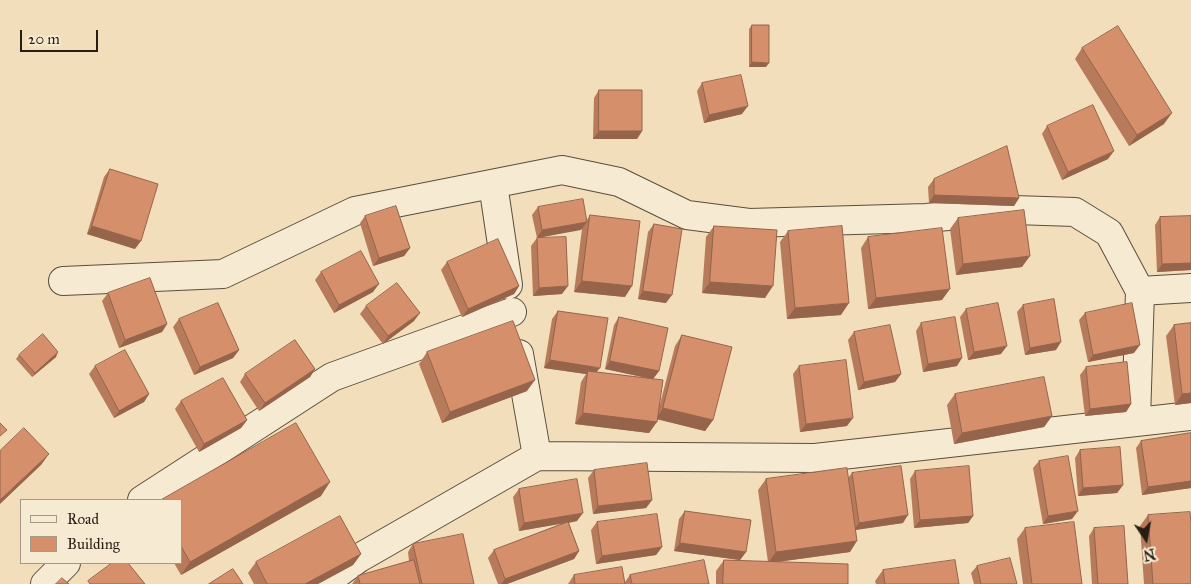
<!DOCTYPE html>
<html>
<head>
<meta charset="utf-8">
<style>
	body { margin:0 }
	#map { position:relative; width:1191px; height:584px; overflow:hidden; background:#f2deba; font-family:"IM FELL Great Primer",serif }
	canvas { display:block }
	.legend { position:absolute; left:20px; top:499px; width:162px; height:65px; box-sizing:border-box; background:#f7ead2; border:1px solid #a49886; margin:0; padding:6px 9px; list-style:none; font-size:15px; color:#271e13 }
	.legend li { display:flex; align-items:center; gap:10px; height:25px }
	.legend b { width:25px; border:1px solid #a49886 }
	.north { position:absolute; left:1121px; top:514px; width:50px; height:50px; -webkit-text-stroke:4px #f7ead2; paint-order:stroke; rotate:168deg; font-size:14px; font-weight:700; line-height:20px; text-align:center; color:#271e13 }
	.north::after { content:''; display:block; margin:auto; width:18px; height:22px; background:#271e13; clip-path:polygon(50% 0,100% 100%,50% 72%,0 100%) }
	.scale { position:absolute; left:20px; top:30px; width:78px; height:22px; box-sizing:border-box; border:2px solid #271e13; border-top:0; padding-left:6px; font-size:15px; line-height:18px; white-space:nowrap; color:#271e13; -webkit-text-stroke:4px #f7ead2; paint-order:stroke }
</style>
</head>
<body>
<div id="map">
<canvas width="1191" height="584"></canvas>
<ul class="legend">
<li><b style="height:6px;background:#f7ead2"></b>Road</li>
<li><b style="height:14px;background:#d58f6b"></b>Building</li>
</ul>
<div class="north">N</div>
<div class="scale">20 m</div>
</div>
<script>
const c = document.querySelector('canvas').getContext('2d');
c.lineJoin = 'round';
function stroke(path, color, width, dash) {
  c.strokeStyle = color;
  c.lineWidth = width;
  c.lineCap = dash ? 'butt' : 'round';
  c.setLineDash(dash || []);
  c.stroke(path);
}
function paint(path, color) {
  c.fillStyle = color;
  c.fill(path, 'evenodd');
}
const minor = new Path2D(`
	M 493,184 L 508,285
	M 63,281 L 223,274 L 355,211 L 562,170 L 619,182 L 687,215 L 749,223 L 926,218 L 1014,210 L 1075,212 L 1109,233 L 1140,291 L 1136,420
	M 1140,291 L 1191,288
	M 519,354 L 537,456
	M 142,500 L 332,377 L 512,312
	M 45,584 L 66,563
	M 323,584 L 359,558 L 537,456 L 815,458 L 1191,416`);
stroke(minor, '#5a4e3d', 30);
stroke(minor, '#f7ead2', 28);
paint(new Path2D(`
	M 752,25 L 766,67 L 749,67 L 749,29 Z
	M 1082,48 L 1164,124 L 1129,146 L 1075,59 Z
	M 702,83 L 742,114 L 704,123 L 697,91 Z
	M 599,90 L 642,131 L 637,139 L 593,139 L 594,98 Z
	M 1047,126 L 1108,159 L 1062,180 L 1042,134 Z
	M 110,169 L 135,249 L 87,234 L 104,177 Z
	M 934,179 L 1019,198 L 1014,206 L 929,203 L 928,187 Z
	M 538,207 L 587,220 L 590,215 L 625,297 L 574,292 L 582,229 L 537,238 L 532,215 Z
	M 365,216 L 410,248 L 404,256 L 373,266 L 360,223 Z
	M 1191,216 L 1191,270 L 1157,272 L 1155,225 L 1160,217 Z
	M 958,218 L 1022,267 L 956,275 L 950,229 Z
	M 654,224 L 666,303 L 638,299 L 648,232 Z
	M 714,226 L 765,298 L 702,293 L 706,237 Z
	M 788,231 L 841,315 L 787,319 L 780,242 Z
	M 868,237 L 942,300 L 868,309 L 861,248 Z
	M 537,238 L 562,294 L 533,296 L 531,246 Z
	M 447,262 L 519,286 L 514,294 L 462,317 L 441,270 Z
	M 321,272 L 373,292 L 334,313 L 315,280 Z
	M 108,293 L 167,324 L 162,332 L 119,348 L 102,301 Z
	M 1023,305 L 1056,350 L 1025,355 L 1017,312 Z
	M 366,306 L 414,321 L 383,344 L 360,314 Z
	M 966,309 L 1001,354 L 968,360 L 960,317 Z
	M 558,311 L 597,372 L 651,379 L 605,369 L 614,325 L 619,317 L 659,371 L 653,379 L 660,404 L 675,346 L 682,335 L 713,420 L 705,431 L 658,419 L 649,433 L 575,424 L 581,382 L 586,374 L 544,368 L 552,319 Z
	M 1085,313 L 1134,353 L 1088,362 L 1079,320 Z
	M 179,319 L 239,350 L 233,358 L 194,375 L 173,327 Z
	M 921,323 L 957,366 L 923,372 L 916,331 Z
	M 1191,323 L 1191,403 L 1175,405 L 1166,336 L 1174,325 Z
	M 854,332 L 901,374 L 895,382 L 858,390 L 848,340 Z
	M 427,352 L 527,391 L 442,423 L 419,364 Z
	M 19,355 L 56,357 L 32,377 L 16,359 Z
	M 95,366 L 149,394 L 144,402 L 114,418 L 89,374 Z
	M 799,366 L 847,426 L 800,432 L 793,374 Z
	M 1086,367 L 1131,404 L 1126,412 L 1085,416 L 1080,375 Z
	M 315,369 L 310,377 L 259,411 L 240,382 L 245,374 Z
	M 955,394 L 1052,416 L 1044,427 L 954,444 L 947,405 Z
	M 181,401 L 247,420 L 241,428 L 199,452 L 175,409 Z
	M 1191,433 L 1191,488 L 1142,495 L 1136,448 L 1141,441 Z
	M 1080,450 L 1123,485 L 1117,493 L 1078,496 L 1075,458 Z
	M 1039,461 L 1072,519 L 1043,524 L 1033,468 Z
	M 594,470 L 652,500 L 646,508 L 593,514 L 588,478 Z
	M 915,471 L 973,516 L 968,523 L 914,528 L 910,479 Z
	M 852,473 L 903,523 L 856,530 L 850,552 L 778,562 L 848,584 L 716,584 L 716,571 L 724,560 L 768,562 L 758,490 L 766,479 L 848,478 Z
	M 519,489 L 577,521 L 569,523 L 579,551 L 574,559 L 507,584 L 498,584 L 488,558 L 494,550 L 564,523 L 519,531 L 513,497 Z
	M 321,496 L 181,575 L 174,563 L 181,563 L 181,500 Z
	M 685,511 L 746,552 L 740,560 L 674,551 L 679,519 Z
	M 1148,515 L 1191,584 L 1144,584 L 1140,526 Z
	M 597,522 L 662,547 L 656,555 L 596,564 L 591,530 Z
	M 1025,528 L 1082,584 L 1023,584 L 1017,539 Z
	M 1094,528 L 1128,584 L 1092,584 L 1089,536 Z
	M 413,544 L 474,584 L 352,584 L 358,576 L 409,561 L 408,552 Z
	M 361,554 L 353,565 L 318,584 L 254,584 L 248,573 L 256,562 Z
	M 977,566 L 1017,584 L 974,584 L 971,573 Z
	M 883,570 L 959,584 L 876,584 L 875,581 Z
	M 574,575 L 625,582 L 630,575 L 709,584 L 568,584 Z`), '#b77b5c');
paint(new Path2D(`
	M 752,62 L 769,63 L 766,67 L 749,67 Z
	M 748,106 L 742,114 L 704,123 L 709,115 Z
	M 1172,113 L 1164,124 L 1129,146 L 1137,135 Z
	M 599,131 L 642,131 L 637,139 L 593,139 Z
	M 1114,151 L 1108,159 L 1062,180 L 1068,172 Z
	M 934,195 L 1019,198 L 1014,206 L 929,203 Z
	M 587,222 L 581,230 L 537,238 L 542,230 Z
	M 92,226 L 141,241 L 135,249 L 87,234 Z
	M 410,248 L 404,256 L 373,266 L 379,258 Z
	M 1030,256 L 1022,267 L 956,275 L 963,264 Z
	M 1191,263 L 1191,270 L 1157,272 L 1162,264 Z
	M 582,281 L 632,286 L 625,297 L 574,292 Z
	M 710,282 L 773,286 L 765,298 L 702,293 Z
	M 379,284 L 373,292 L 334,313 L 339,305 Z
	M 519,286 L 514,294 L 462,317 L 468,309 Z
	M 568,286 L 562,294 L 533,296 L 539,288 Z
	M 950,289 L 942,300 L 868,309 L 876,298 Z
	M 643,291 L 672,295 L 666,303 L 638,299 Z
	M 849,303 L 841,315 L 787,319 L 795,308 Z
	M 420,313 L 414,321 L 383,344 L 388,336 Z
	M 167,324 L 162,332 L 119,348 L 125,340 Z
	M 1061,342 L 1056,350 L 1025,355 L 1030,348 Z
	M 1140,345 L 1134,353 L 1088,362 L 1093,355 Z
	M 1007,346 L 1001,354 L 968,360 L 974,352 Z
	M 239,350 L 233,358 L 194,375 L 200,367 Z
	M 58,352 L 56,357 L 32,377 L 35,373 Z
	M 962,358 L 957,366 L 923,372 L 928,364 Z
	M 550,360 L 600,368 L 594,375 L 588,371 L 586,374 L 544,368 Z
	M 610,361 L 659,371 L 653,379 L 605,369 Z
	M 315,369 L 310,377 L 259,411 L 265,403 Z
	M 901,374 L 895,382 L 858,390 L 864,382 Z
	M 535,380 L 527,391 L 442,423 L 450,412 Z
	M 1191,393 L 1191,403 L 1175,405 L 1182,394 Z
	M 149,394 L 144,402 L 114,418 L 119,411 Z
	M 1131,404 L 1126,412 L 1085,416 L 1090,409 Z
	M 663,408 L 713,420 L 705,431 L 656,419 Z
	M 583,413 L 657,422 L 649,433 L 575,424 Z
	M 1052,416 L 1044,427 L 954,444 L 962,433 Z
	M 853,418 L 847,426 L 800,432 L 806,424 Z
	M 247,420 L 241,428 L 199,452 L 204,444 Z
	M 49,454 L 41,465 L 0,504 L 0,500 Z
	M 1191,481 L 1191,488 L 1142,495 L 1148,487 Z
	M 330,482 L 321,496 L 181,575 L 190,562 Z
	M 1123,485 L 1117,493 L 1078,496 L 1083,488 Z
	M 652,500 L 646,508 L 593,514 L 598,506 Z
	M 1078,511 L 1072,519 L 1043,524 L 1048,516 Z
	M 583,513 L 577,521 L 519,531 L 524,523 Z
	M 908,515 L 903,523 L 854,530 L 859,523 Z
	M 973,516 L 968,523 L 914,528 L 920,520 Z
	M 857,541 L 850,552 L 768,563 L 776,552 Z
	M 680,543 L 746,552 L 740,560 L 674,551 Z
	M 662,547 L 656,555 L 596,564 L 602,556 Z
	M 579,551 L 574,559 L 507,584 L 501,584 L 505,579 Z
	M 361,554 L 353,565 L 318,584 L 305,584 Z`), '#95644b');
const building = new Path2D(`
	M 752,25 L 769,25 L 769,63 L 752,62 Z
	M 1118,26 L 1172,113 L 1137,135 L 1082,48 Z
	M 741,75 L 748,106 L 709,115 L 702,83 Z
	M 599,90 L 642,90 L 642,131 L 599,131 Z
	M 1093,105 L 1114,151 L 1068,172 L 1047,126 Z
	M 1007,146 L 1019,198 L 934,195 L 934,179 Z
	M 110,169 L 158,184 L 141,241 L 92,226 Z
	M 583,199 L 587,222 L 542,230 L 538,207 Z
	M 396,206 L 410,248 L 379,258 L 365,216 Z
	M 1024,210 L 1030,256 L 963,264 L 958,218 Z
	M 590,215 L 640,221 L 632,286 L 582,281 Z
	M 1191,216 L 1191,263 L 1162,264 L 1160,217 Z
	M 654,224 L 682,229 L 672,295 L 643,291 Z
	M 714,226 L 777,230 L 773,286 L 710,282 Z
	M 842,226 L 849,303 L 795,308 L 788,231 Z
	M 942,228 L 950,289 L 876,298 L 868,237 Z
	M 566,237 L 568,286 L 539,288 L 537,238 Z
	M 498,239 L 519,286 L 468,309 L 447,262 Z
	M 361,251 L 379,284 L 339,305 L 321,272 Z
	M 150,278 L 167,324 L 125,340 L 108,293 Z
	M 397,283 L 420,313 L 388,336 L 366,306 Z
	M 1054,299 L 1061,342 L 1030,348 L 1023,305 Z
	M 218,303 L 239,350 L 200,367 L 179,319 Z
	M 998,303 L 1007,346 L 974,352 L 966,309 Z
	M 1132,303 L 1140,345 L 1093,355 L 1085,313 Z
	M 558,311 L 608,318 L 600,368 L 550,360 Z
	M 619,317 L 668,328 L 659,371 L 610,361 Z
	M 955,317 L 962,358 L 928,364 L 921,323 Z
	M 513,321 L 535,380 L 450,412 L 427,352 Z
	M 1191,323 L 1191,393 L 1182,394 L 1174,325 Z
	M 890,325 L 901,374 L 864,382 L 854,332 Z
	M 43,334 L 58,352 L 35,373 L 19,355 Z
	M 682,335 L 732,347 L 713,420 L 663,408 Z
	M 295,340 L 315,369 L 265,403 L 245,374 Z
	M 125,350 L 149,394 L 119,411 L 95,366 Z
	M 846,360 L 853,418 L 806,424 L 799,366 Z
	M 1127,362 L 1131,404 L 1090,409 L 1086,367 Z
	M 588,371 L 663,380 L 657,422 L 583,413 Z
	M 1044,377 L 1052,416 L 962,433 L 955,394 Z
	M 223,378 L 247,420 L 204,444 L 181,401 Z
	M 0,423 L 7,430 L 0,436 Z
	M 296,423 L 330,482 L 190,562 L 181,546 L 181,500 L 161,500 Z
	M 24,428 L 49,454 L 0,500 L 0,451 Z
	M 1191,433 L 1191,481 L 1148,487 L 1141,441 Z
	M 1120,447 L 1123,485 L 1083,488 L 1080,450 Z
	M 1068,456 L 1078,511 L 1048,516 L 1039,461 Z
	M 647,463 L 652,500 L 598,506 L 594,470 Z
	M 901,466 L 908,515 L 859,523 L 852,473 Z
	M 969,466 L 973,516 L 920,520 L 915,471 Z
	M 847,468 L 857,541 L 776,552 L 766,479 Z
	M 577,479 L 583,513 L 524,523 L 519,489 Z
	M 685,511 L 751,520 L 746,552 L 680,543 Z
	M 1190,512 L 1191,523 L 1191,584 L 1153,584 L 1148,515 Z
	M 657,514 L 662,547 L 602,556 L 597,522 Z
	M 340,516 L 361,554 L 305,584 L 267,584 L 256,562 Z
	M 568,522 L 579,551 L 505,579 L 494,550 Z
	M 1074,522 L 1082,584 L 1032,584 L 1025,528 Z
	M 1124,526 L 1128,584 L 1098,584 L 1094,528 Z
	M 463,534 L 474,584 L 422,584 L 413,544 Z
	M 1010,558 L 1017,584 L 981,584 L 977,566 Z
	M 414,560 L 420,584 L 360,584 L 358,576 Z
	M 704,560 L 709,584 L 632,584 L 630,575 Z
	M 724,560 L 848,564 L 848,584 L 723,584 Z
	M 955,560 L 959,584 L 885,584 L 883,570 Z
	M 112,563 L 128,563 L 145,584 L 90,584 L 88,581 Z
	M 622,567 L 625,584 L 575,584 L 574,575 Z
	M 233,569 L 243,584 L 209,584 Z
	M 62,578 L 69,584 L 56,584 Z`);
paint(building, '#d58f6b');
stroke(building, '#95644b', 1);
</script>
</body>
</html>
